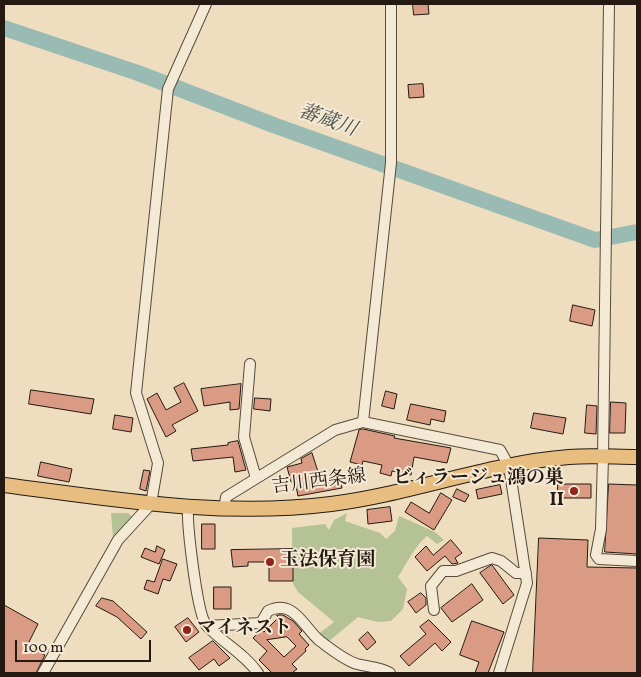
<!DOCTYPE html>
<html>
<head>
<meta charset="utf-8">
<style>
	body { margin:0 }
	#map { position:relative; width:641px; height:677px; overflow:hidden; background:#eeddbf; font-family:Vollkorn,serif }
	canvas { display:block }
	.frame { position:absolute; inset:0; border:5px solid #241a12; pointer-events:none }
	.scale { position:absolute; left:15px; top:640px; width:136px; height:22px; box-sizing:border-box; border:2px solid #241a12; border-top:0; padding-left:6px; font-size:15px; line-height:18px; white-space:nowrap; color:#241a12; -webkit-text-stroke:4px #f4e9d5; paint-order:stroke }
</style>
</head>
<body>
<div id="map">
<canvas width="641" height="677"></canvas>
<div class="frame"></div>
<div class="scale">100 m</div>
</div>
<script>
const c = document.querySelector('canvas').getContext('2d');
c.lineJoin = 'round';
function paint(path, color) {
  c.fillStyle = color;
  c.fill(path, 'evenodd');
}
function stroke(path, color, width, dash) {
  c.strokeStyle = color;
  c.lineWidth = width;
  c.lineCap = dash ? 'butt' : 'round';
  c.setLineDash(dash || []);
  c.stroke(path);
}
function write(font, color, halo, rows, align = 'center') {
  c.font = font + ' Vollkorn,"Noto Serif JP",serif';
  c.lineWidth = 4;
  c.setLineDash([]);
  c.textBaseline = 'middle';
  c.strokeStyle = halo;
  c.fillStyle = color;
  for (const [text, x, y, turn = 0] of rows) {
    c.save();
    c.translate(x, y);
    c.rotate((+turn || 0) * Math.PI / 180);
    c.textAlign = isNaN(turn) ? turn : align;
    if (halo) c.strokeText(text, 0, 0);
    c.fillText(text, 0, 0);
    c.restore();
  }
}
paint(new Path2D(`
	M 111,513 L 128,513 L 134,518 L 113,538 Z
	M 347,513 L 345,521 L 380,533 L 386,539 L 395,531 L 399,516 L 435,532 L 444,540 L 437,544 L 427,536 C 414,547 407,563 398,577 L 407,589 L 403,609 L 391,621 L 378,622 L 358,617 L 328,642 L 317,635 L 334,622 L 298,592 L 293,584 L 292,528 L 325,524 L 329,530 L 334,520 Z`), '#b5c295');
stroke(new Path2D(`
	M 4,28 L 138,73 L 276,126 L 595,240 L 637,232`), '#99bbb3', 16);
const building = new Path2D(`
	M 413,4 L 428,4 L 429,14 L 414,15 Z
	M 423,84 L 424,97 L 409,98 L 408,85 Z
	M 573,305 L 595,310 L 592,326 L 570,321 Z
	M 184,383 L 198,411 L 172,425 L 176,431 L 166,437 L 147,399 L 157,393 L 166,410 L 181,402 L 174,388 Z
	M 241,384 L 239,409 L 230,410 L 230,402 L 204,406 L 201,389 Z
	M 31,390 L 94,399 L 91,414 L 29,404 Z
	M 386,391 L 397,394 L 394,409 L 382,406 Z
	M 255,398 L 271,399 L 270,411 L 254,409 Z
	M 611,402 L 626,403 L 625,433 L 610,433 Z
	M 411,404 L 446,411 L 444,422 L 431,419 L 430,425 L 407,420 Z
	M 587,405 L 597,406 L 596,434 L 585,433 Z
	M 534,413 L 566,418 L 563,434 L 531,428 Z
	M 115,415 L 133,418 L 131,432 L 113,429 Z
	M 363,429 L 395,436 L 394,438 L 451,448 L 447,463 L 414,457 L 411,475 L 392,471 L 391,476 L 380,473 L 382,465 L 363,461 L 362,465 L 350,462 L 359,430 Z
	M 238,441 L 246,470 L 235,472 L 233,457 L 193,461 L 191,449 L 228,445 L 228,443 Z
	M 312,453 L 320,478 L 338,474 L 342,488 L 298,496 L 295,481 L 291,482 L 287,467 L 302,463 L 301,459 Z
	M 41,462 L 72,469 L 69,482 L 38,476 Z
	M 144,470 L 150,471 L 146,491 L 140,489 Z
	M 558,484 L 591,484 L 591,498 L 558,498 Z
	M 609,484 L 637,485 L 637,554 L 605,552 Z
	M 500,485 L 502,494 L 478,499 L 476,490 Z
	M 457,489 L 469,495 L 465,502 L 453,497 Z
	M 441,493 L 452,500 L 434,530 L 405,512 L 411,502 L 429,513 Z
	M 390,507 L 392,521 L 368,524 L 367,510 Z
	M 202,524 L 215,524 L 215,549 L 202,549 Z
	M 539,538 L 588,540 L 587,567 L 637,568 L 637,673 L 533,673 Z
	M 451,540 L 462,553 L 455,558 L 458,563 L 452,564 L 445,556 L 427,571 L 415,557 L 426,546 L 433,555 Z
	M 157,546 L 165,550 L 159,564 L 141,557 L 145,548 L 155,552 Z
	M 293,549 L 293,581 L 269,581 L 269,562 L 248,562 L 248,566 L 233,567 L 231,550 Z
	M 163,559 L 177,564 L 170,581 L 163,579 L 158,594 L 144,589 L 147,580 L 154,582 Z
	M 492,565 L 514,595 L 503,604 L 480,573 Z
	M 472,584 L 483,600 L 452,622 L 441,608 Z
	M 214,587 L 231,587 L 231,609 L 214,609 Z
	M 421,593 L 426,598 L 426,605 L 416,613 L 408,602 Z
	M 102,598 L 113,601 L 147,632 L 141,639 L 117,617 L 96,606 Z
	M 4,605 L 38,624 L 27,646 L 45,655 L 36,673 L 4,673 Z
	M 277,615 L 283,615 L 293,621 L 302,631 L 299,634 L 309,645 L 305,649 L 306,651 L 292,664 L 297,669 L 292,673 L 272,673 L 259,660 L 267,651 L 253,638 L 261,630 L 264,632 L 278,618 ZM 287,637 L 296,646 L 284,657 L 267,640 Z
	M 188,618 L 199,632 L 186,642 L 175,627 Z
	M 429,620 L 451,642 L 442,651 L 435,643 L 409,666 L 400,656 L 426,634 L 420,627 Z
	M 472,621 L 504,632 L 488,673 L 475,673 L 479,662 L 460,655 Z
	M 368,632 L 376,642 L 367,650 L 359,640 Z
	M 213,641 L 230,658 L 219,666 L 214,659 L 199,670 L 189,658 Z`);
paint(building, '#da9b84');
stroke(building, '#241a12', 1);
const minor = new Path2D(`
	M 609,4 L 603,457 L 601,529 L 596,555 L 599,559 L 637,561
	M 250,364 L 244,437 L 256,478
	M 363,422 L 391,163 L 391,4
	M 188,508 C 187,525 197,616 207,626 C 223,643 244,653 258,673
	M 224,510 L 226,497 L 335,430 L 363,422 L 500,450 L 509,466 L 527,583 L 499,673
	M 434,610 L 431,586 L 443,571 L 456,571 L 492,558 L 501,561 L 516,573 L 526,573
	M 207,626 L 261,623 L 268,611 C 294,598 304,628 320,641 C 331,649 344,660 357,664 C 368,667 381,667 390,673
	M 43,673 L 118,540 L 151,504 L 158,463 L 136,393 L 168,89 L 206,4`);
const major = new Path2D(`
	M 4,485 C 113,499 221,518 331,504 C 411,494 489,463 569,457 C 591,455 615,457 637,457`);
stroke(minor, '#564b3d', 12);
stroke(major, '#241a12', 16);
stroke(minor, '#f4e9d5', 10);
stroke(major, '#e7be80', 14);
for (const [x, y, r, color] of [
	[574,491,5,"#8f2418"],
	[270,562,5,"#8f2418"],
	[187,630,5,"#8f2418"]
]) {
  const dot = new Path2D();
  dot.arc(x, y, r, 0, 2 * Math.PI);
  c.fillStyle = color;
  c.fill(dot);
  stroke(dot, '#f4e9d5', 2);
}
write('bold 19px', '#241a12', '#f4e9d5', [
	["ビィラージュ鴻の巣",564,480,"right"],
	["II",564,502,"right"],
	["玉法保育園",280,562],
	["マイネスト",197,630]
], 'left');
write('19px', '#241a12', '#f4e9d5', [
	["吉川西条線",319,483,-7]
]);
write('italic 20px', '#4d524a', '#f4e9d5', [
	["蕃蔵川",327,122,20]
]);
</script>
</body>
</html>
